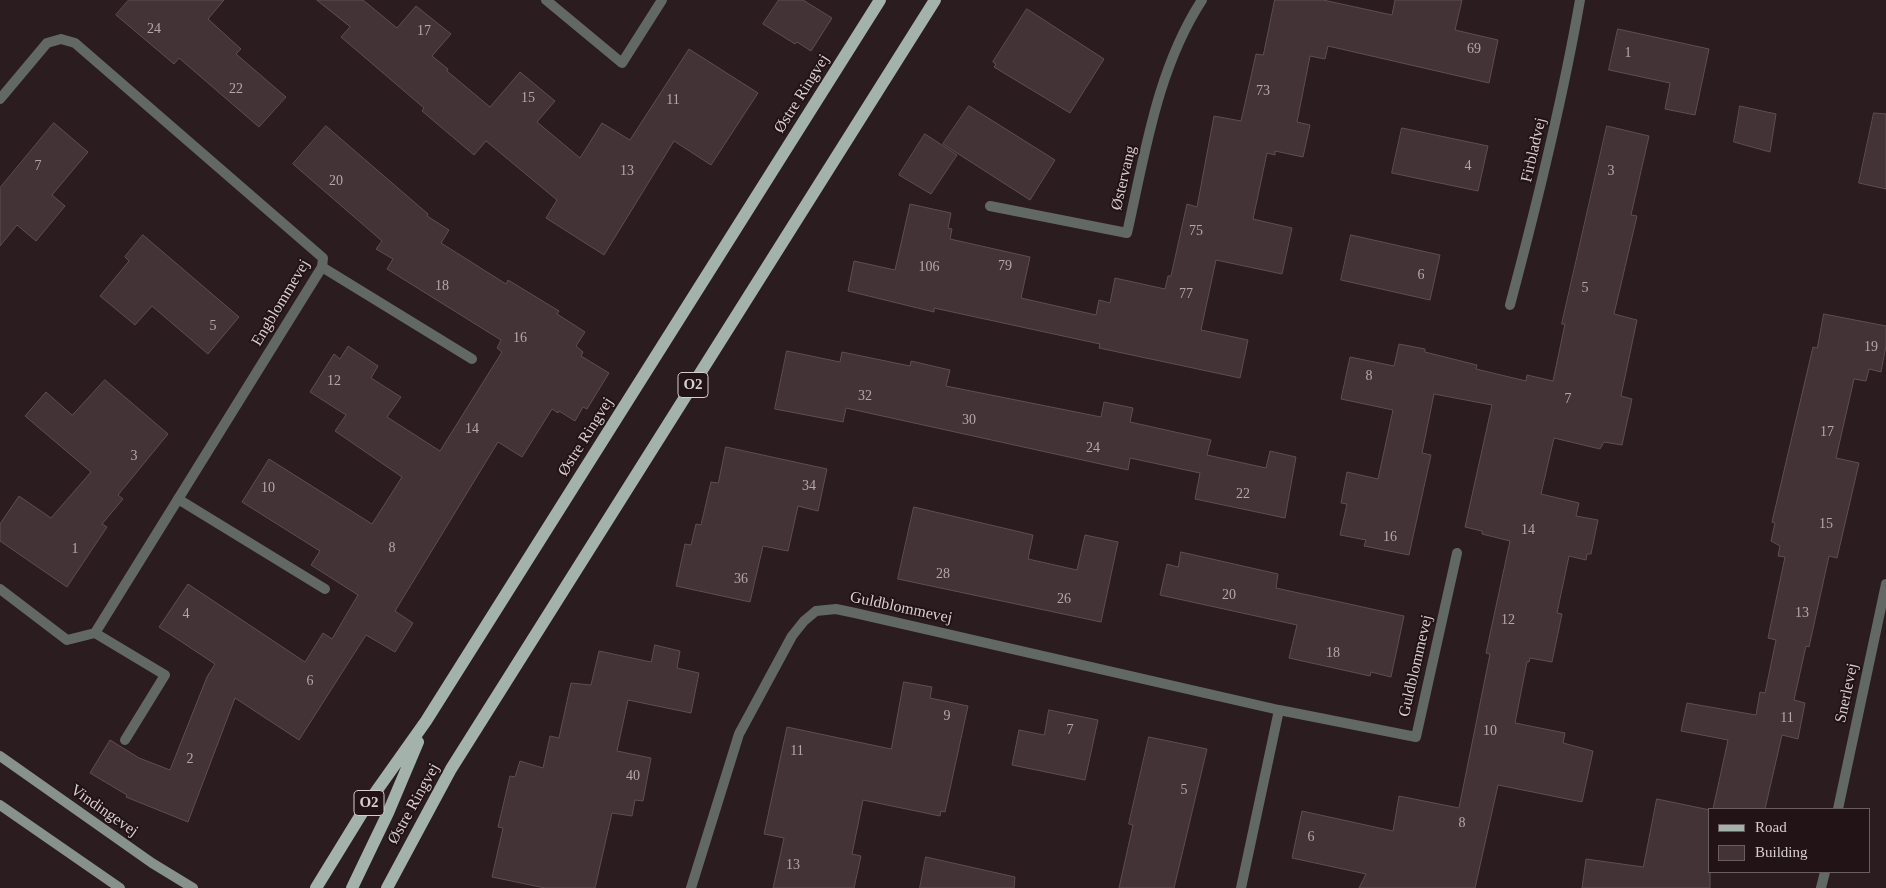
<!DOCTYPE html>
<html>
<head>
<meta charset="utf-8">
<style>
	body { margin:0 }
	#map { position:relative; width:1886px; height:888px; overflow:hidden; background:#2b1c1f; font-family:"Times New Roman",serif }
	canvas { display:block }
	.legend { position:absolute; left:1708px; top:808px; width:162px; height:65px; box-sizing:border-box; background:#211316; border:1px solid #6a5e60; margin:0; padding:6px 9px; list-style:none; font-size:15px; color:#d8ced0 }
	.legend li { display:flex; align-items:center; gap:10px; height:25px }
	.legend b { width:25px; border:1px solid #6a5e60 }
</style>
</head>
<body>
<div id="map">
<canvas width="1886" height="888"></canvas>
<ul class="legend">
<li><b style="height:6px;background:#a3b2ab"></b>Road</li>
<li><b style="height:14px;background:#433336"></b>Building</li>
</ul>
</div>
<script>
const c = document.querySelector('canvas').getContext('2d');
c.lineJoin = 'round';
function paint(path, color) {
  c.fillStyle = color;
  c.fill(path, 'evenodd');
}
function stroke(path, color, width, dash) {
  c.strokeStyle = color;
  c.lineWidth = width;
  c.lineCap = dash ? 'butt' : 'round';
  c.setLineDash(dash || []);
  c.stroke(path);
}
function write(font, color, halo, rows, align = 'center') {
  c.font = font + ' "Times New Roman",serif';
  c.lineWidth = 4;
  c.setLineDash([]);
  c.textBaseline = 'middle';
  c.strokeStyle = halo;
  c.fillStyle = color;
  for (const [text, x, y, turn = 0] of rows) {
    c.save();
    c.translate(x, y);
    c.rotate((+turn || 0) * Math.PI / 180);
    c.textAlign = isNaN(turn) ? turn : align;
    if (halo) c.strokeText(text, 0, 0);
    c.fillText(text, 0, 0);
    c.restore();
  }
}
const building = new Path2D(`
	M 129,0 L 224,0 L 208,19 L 241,49 L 236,54 L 286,97 L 259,127 L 179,58 L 174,64 L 116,15 Z
	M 317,0 L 363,0 L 397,28 L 416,6 L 451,34 L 432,56 L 448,69 L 447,71 L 490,107 L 520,72 L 555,101 L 537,122 L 580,158 L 602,123 L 630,140 L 689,49 L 758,93 L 711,165 L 674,141 L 604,255 L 546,218 L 557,200 L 486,141 L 474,155 L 422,111 L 424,108 L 341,37 L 350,27 Z
	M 779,0 L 803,0 L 832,18 L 811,51 L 797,42 L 795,44 L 763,24 Z
	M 1275,0 L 1323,0 L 1392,15 L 1395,0 L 1462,0 L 1455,30 L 1498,40 L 1489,83 L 1328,46 L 1325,59 L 1310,56 L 1297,122 L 1310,125 L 1303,157 L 1275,151 L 1275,155 L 1267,153 L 1253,219 L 1292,228 L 1282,274 L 1216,260 L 1201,330 L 1248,340 L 1240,378 L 1099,348 L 1100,344 L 934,308 L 934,312 L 848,291 L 854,261 L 895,270 L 910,204 L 951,213 L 948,228 L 952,229 L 950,239 L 1030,257 L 1021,298 L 1096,315 L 1099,300 L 1110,303 L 1115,278 L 1165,289 L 1168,276 L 1171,276 L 1187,204 L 1197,207 L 1214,116 L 1241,121 L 1256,54 L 1263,55 Z
	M 1027,9 L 1104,59 L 1070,113 L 994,67 L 996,64 L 993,62 Z
	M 1618,29 L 1709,49 L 1695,115 L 1665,109 L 1670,83 L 1609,70 Z
	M 969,106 L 1055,160 L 1030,200 L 943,144 Z
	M 1740,106 L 1776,114 L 1770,152 L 1734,142 Z
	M 1874,113 L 1886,114 L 1886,189 L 1859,183 Z
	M 54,123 L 88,152 L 52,195 L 65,206 L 36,241 L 17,225 L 0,246 L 0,188 Z
	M 326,126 L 428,214 L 427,216 L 449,230 L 441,243 L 506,284 L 508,280 L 559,311 L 557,314 L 585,332 L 576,346 L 583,352 L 581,356 L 609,373 L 587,409 L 583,407 L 575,421 L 559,411 L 558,413 L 552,409 L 522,457 L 498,442 L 395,611 L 413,623 L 395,652 L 366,635 L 299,740 L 235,698 L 188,822 L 126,797 L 127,795 L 90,773 L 110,740 L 139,758 L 170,770 L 207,677 L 215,664 L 159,627 L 188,584 L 305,662 L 323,633 L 332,639 L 358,595 L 311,565 L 320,551 L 242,502 L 269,459 L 372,524 L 402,477 L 335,431 L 346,415 L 310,392 L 334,354 L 340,359 L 348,346 L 378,366 L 371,378 L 401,397 L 387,417 L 440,451 L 502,352 L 497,348 L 501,340 L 387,269 L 393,259 L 376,249 L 382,241 L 293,164 Z
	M 1607,126 L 1649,136 L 1631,215 L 1637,216 L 1614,314 L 1637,320 L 1621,396 L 1632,399 L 1622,445 L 1604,442 L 1600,449 L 1554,438 L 1541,494 L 1579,503 L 1576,516 L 1598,520 L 1591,554 L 1587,554 L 1586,560 L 1569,556 L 1557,613 L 1562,614 L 1552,662 L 1530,658 L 1529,662 L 1527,662 L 1515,723 L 1565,733 L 1563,743 L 1593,751 L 1582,802 L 1498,785 L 1475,888 L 1359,888 L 1366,874 L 1292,858 L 1302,811 L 1393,831 L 1399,796 L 1459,808 L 1490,654 L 1486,653 L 1510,541 L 1482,534 L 1482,531 L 1465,527 L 1492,405 L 1434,394 L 1422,453 L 1431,455 L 1409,555 L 1364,546 L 1366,540 L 1340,535 L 1347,504 L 1341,503 L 1347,472 L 1378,479 L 1393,410 L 1341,399 L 1350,357 L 1394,366 L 1399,344 L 1425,349 L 1425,352 L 1477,365 L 1476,369 L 1526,381 L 1527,375 L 1553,381 L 1565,324 L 1562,324 Z
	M 1402,128 L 1488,146 L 1478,191 L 1392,173 Z
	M 925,134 L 957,155 L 931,194 L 899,175 Z
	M 143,235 L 239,317 L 208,354 L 152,306 L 135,325 L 100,296 L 129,261 L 125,257 Z
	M 1351,235 L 1440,255 L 1430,300 L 1341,280 Z
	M 1824,314 L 1886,326 L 1886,346 L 1881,372 L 1869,369 L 1866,381 L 1854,379 L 1836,458 L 1859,463 L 1837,558 L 1829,556 L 1809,647 L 1806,646 L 1794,700 L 1805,703 L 1798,739 L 1782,735 L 1765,809 L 1713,809 L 1728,740 L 1681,731 L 1687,703 L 1756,715 L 1760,692 L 1765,693 L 1776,640 L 1768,638 L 1785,557 L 1778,556 L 1780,546 L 1771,541 L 1775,523 L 1772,522 L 1813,347 L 1817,348 Z
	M 787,351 L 840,362 L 842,352 L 910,366 L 911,361 L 950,370 L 946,386 L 1101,417 L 1104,402 L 1133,408 L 1130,422 L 1211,440 L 1207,455 L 1266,468 L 1270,451 L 1296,457 L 1285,518 L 1195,499 L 1200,473 L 1130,458 L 1128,470 L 846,408 L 843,422 L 775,409 Z
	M 105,380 L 168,434 L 118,495 L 123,499 L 102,524 L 107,527 L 67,587 L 0,541 L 0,524 L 19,496 L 51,518 L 91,472 L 25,416 L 46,392 L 72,415 Z
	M 726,447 L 827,469 L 818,511 L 798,506 L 788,551 L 763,546 L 750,602 L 676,586 L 685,544 L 691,545 L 696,524 L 701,525 L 711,482 L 718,483 Z
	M 914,507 L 1033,535 L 1028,559 L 1077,570 L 1085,535 L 1118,542 L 1101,622 L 898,579 Z
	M 1181,552 L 1278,574 L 1276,588 L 1404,616 L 1391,677 L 1371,672 L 1370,676 L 1289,658 L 1297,625 L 1160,595 L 1167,564 L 1178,567 Z
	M 655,645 L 680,651 L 677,668 L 699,673 L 691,713 L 628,700 L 617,751 L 651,758 L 643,801 L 635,800 L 632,816 L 612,813 L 595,888 L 545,888 L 492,877 L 503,828 L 498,827 L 510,776 L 515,777 L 520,761 L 543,768 L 550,736 L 559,738 L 571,683 L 591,685 L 599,651 L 651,662 Z
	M 904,682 L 932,687 L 930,698 L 968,706 L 945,812 L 941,811 L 940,816 L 863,800 L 852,854 L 861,856 L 854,888 L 773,888 L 784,838 L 764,834 L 787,727 L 891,749 Z
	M 1049,710 L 1098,720 L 1085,780 L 1012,765 L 1019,730 L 1044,735 Z
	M 1149,737 L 1207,749 L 1174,888 L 1119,888 L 1133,825 L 1129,824 Z
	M 1657,799 L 1710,810 L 1710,888 L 1582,888 L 1586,859 L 1643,867 Z
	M 926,857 L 1015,877 L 1014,888 L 920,888 Z`);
paint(building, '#433336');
stroke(building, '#5f4e51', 1);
stroke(new Path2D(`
	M 322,267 L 472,359
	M 178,499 L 325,589
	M 95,633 L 165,675 L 125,740`), '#626965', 10);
stroke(new Path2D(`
	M 546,0 L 622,63 L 662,0
	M 0,99 L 47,43 L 61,39 L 75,43 L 323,258 L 322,267 L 95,633 L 67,640 L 0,589
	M 990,206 L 1127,233 C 1145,154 1157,69 1202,0
	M 1510,305 C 1537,204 1562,103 1580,0
	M 1838,809 L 1886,584
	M 691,888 L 739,734 L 792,636 L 804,621 L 816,611 L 836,609 L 855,613 L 1279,710 L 1416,737 L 1457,553
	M 1241,888 L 1279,710
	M 1821,888 L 1825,872`), '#626965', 10);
stroke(new Path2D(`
	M 0,756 L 152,863 L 193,888
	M 0,805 L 120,888`), '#87928c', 10);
stroke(new Path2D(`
	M 316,888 L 370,800 L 426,721 L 880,0
	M 352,888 L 388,813 L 418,742
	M 387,888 L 451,769 L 935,0`), '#a3b2ab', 12);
write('14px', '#b3a7aa', null, [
	["24",154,29],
	["17",424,31],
	["69",1474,49],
	["1",1628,53],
	["22",236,89],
	["73",1263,91],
	["15",528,98],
	["11",673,100],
	["7",38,166],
	["4",1468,166],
	["13",627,171],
	["3",1611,171],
	["20",336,181],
	["75",1196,231],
	["79",1005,266],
	["106",929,267],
	["6",1421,275],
	["18",442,286],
	["5",1585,288],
	["77",1186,294],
	["5",213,326],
	["16",520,338],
	["19",1871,347],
	["8",1369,376],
	["12",334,381],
	["32",865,396],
	["7",1568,399],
	["30",969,420],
	["14",472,429],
	["17",1827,432],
	["24",1093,448],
	["3",134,456],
	["34",809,486],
	["10",268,488],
	["22",1243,494],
	["15",1826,524],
	["14",1528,530],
	["16",1390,537],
	["8",392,548],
	["1",75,549],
	["28",943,574],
	["36",741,579],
	["20",1229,595],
	["26",1064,599],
	["13",1802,613],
	["4",186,614],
	["12",1508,620],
	["18",1333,653],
	["6",310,681],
	["9",947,716],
	["11",1787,718],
	["7",1070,730],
	["10",1490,731],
	["11",797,751],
	["2",190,759],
	["40",633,776],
	["5",1184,790],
	["8",1462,823],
	["6",1311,837],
	["13",793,865]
]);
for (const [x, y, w] of [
	[693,385,30],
	[369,803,30]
]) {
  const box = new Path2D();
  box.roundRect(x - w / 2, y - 12.5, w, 25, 4);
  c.fillStyle = '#211316';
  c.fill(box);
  stroke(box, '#d8ced0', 1);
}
write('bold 15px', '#d8ced0', null, [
	["O2",693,385],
	["O2",369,803]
]);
write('16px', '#d8ced0', '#211316', [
	["Østre Ringvej",802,94,-58],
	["Firbladvej",1534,150,-77],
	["Østervang",1124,178,-77],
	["Engblommevej",281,303,-59],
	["Østre Ringvej",586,437,-58],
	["Guldblommevej",901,608,12],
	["Guldblommevej",1416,666,-77],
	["Snerlevej",1847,693,-78],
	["Østre Ringvej",414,804,-61],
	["Vindingevej",104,811,35]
]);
</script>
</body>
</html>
